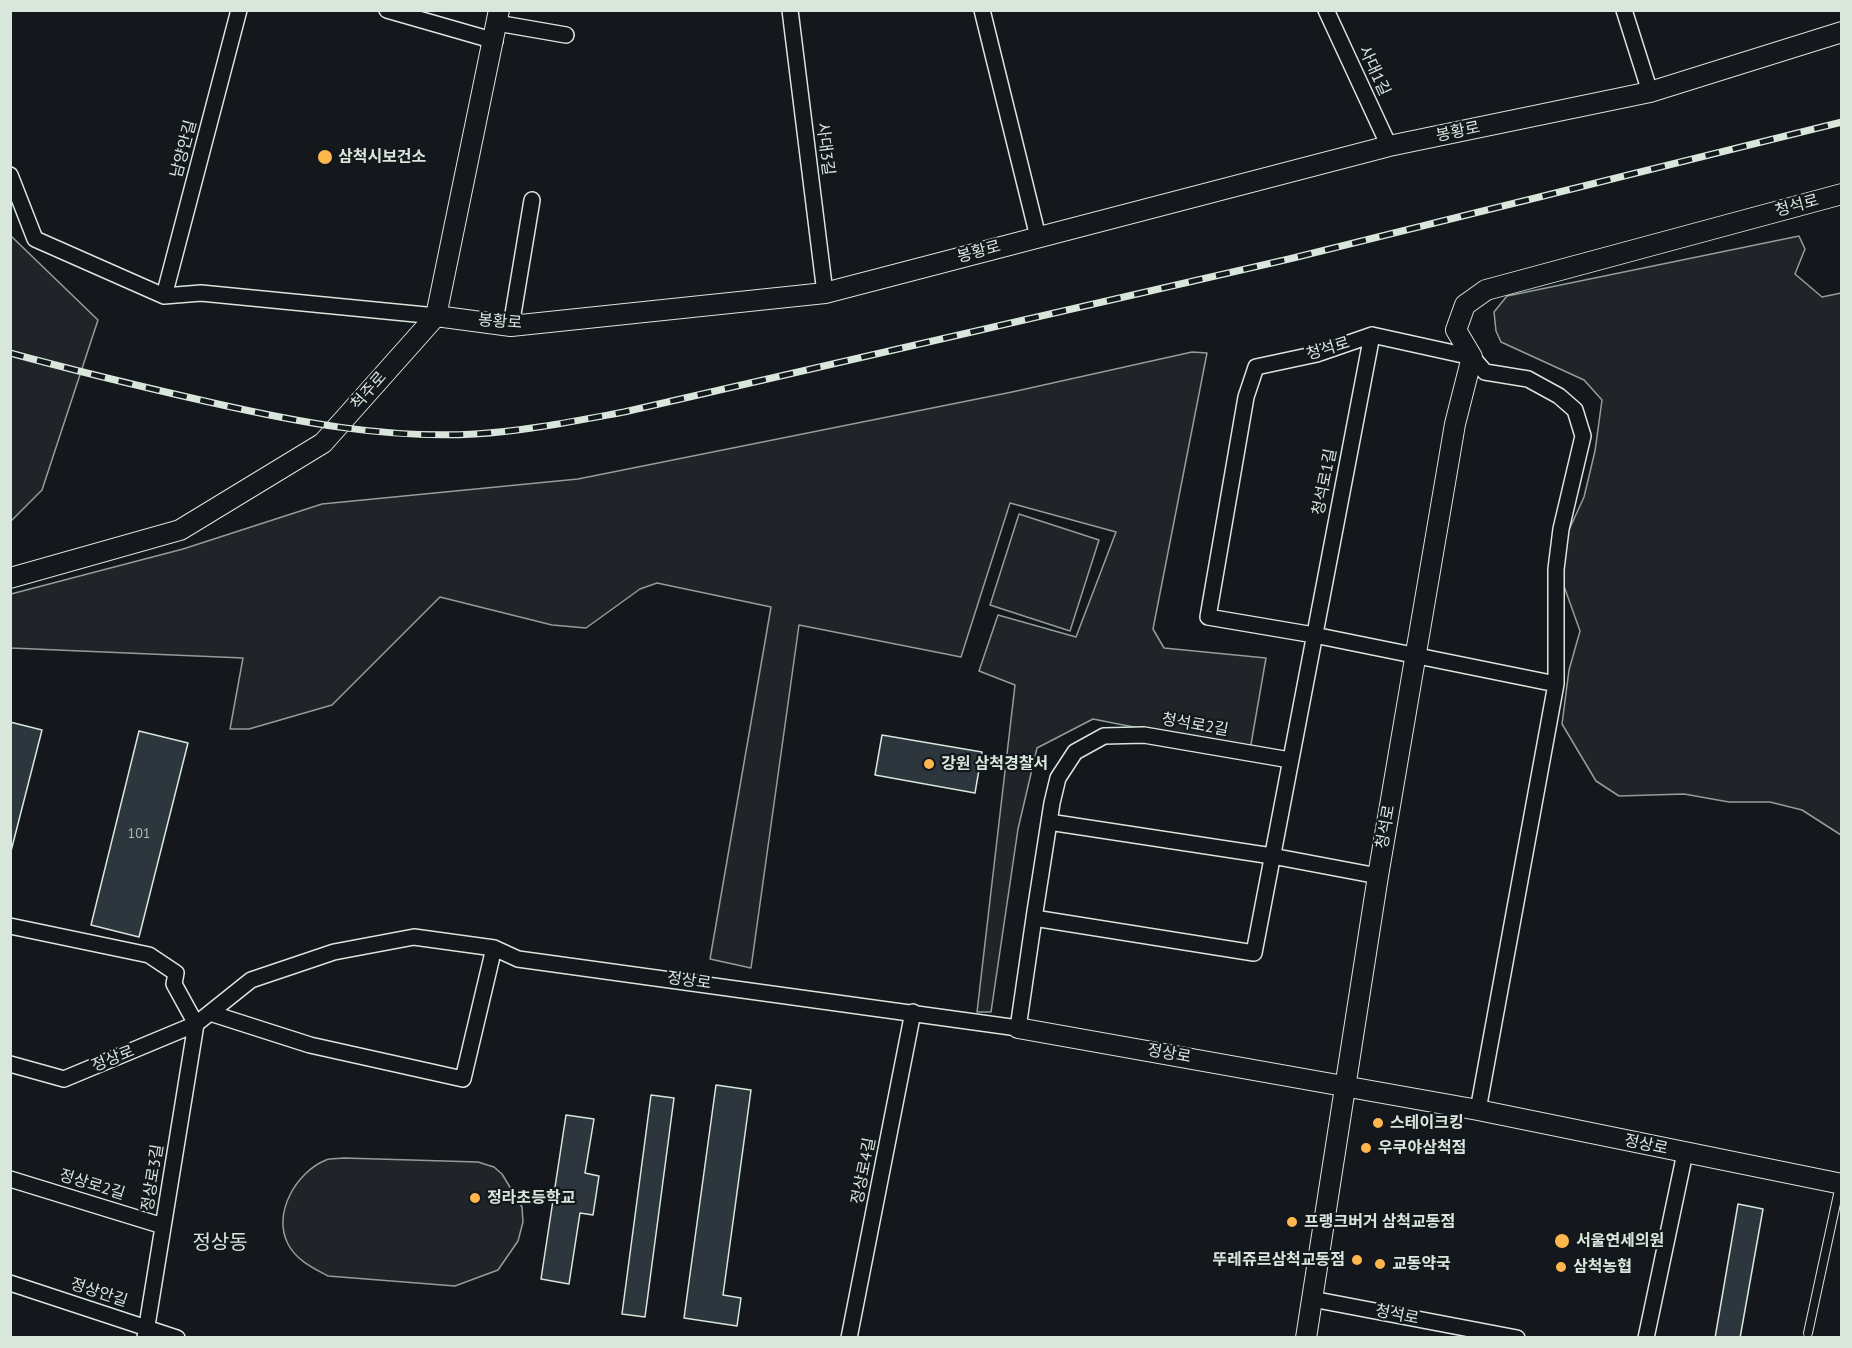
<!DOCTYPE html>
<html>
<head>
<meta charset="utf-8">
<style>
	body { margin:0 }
	#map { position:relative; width:1852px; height:1348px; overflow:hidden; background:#14181c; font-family:"PT Sans",sans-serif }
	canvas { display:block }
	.frame { position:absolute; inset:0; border:12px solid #d8e6dc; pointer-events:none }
</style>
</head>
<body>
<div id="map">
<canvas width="1852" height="1348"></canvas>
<div class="frame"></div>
</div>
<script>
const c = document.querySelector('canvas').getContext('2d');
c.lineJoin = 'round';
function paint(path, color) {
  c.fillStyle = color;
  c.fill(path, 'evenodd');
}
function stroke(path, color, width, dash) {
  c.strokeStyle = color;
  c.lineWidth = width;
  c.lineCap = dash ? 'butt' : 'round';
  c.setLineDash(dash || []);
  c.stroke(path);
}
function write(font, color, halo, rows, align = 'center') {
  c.font = font + ' "PT Sans","Noto Sans KR",sans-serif';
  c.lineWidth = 4.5;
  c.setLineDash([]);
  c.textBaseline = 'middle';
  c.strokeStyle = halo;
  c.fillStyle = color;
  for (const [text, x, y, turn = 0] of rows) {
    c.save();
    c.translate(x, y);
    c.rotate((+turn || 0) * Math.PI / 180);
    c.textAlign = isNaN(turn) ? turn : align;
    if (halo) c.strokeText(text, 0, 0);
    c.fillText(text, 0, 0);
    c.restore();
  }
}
const green = new Path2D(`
	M 11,236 L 98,320 L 42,490 L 11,521 Z
	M 1799,236 L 1805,249 L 1795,274 L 1822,297 L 1841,293 L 1841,835 L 1802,810 L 1770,802 L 1729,802 L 1684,794 L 1619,796 L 1596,781 L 1562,724 L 1569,670 L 1580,631 L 1560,575 L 1563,543 L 1584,497 L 1595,451 L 1602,400 L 1584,380 L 1501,342 L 1496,331 L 1494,312 L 1507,296 Z
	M 1192,352 L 1207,353 L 1153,629 L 1164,648 L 1266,658 L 1250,750 L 1093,719 L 1037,748 L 1018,829 L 991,1012 L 977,1012 L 1015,685 L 979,671 L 998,615 L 1076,637 L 1116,532 L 1010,503 L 961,657 L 799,625 L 751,968 L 710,959 L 771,607 L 657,583 L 640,589 L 586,628 L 552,625 L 440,597 L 332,705 L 249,729 L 230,729 L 243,658 L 11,648 L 11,594 L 183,549 L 322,504 L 578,479 L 1012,392 Z
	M 1019,514 L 1099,540 L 1070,631 L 990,605 Z
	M 344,1158 L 478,1162 L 494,1167 L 502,1174 L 522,1207 L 523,1222 L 518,1241 L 498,1270 L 455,1286 L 328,1276 C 313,1268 296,1260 288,1244 C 272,1214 296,1172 326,1160 C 331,1158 339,1159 344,1158 Z`);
paint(green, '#202428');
stroke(green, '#939e99', 1.5);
const building = new Path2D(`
	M 10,722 L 42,730 L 10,855 Z
	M 139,731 L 188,743 L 139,937 L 91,925 Z
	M 882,735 L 982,752 L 975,793 L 875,775 Z
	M 716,1085 L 751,1090 L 723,1295 L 741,1298 L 737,1326 L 684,1318 Z
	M 651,1095 L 674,1098 L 645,1317 L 622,1314 Z
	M 566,1115 L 594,1119 L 585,1173 L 599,1176 L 593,1215 L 580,1213 L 569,1284 L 541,1279 Z
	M 1738,1204 L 1763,1209 L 1740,1338 L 1715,1338 Z`);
paint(building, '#2c363c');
stroke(building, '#d8e6dc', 1.5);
const service = new Path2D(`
	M 1808,1333 L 1840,1185`);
const minor = new Path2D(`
	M 387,10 L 495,41
	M 790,10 L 825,293
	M 982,10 L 1038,237
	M 1326,10 L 1389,146
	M 1624,10 L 1650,92
	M 497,23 L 566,35
	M 10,175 L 35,239 L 164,296 L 201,293 L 436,316
	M 164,296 L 239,10
	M 511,326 L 532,200
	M 1049,822 L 1272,856 L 1378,876
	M 1034,918 L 1052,803 L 1058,778 L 1075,752 L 1104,736 L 1144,735 L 1290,760
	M 10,926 L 149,955 L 176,973 L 174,984 L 196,1024
	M 210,1013 L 310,1045 L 463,1079 L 494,948
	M 10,1064 L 64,1079 L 196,1024 L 251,980 L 334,952 L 414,937 L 494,948 L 518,959 L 1018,1028 L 1034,918 L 1254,953 L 1372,335
	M 1478,1110 L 1556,684 L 1556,569 L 1561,529 L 1583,436 L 1575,410 L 1559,396 L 1528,379 L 1485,372 L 1472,357 L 1372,335 L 1317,354 L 1256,367 L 1246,397 L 1208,617 L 1314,635 L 1556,684
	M 10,1179 L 163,1226
	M 10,1283 L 177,1338
	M 1312,1299 L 1517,1338
	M 145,1338 L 196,1024
	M 849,1338 L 913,1012
	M 1646,1338 L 1685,1153`);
const tertiary = new Path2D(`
	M 436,316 L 511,326 L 825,293 L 1389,146 L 1650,92 L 1842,32
	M 10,578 L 180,530 L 323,443 L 436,316 L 499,10
	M 1018,1028 L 1478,1110 L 1842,1184
	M 1306,1338 L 1378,876 L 1455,424 L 1472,357 L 1456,330 L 1465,305 L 1486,290 L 1842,194`);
stroke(service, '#d8e6dc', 10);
stroke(minor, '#d8e6dc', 18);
stroke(tertiary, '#d8e6dc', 22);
stroke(service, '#14181c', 8);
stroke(minor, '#14181c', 15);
stroke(tertiary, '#14181c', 20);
const rail = new Path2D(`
	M 10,353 C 76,371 143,387 209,402 C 297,422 385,439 475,434 C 525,431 575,421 624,412 L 1289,259 L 1842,122`);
stroke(rail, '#d8e6dc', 7);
stroke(rail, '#14181c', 4.5, [14]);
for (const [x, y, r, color] of [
	[325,157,8,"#ffb74d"],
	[929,764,6,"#ffb74d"],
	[1378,1123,6,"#ffb74d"],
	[1366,1148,6,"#ffb74d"],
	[475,1198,6,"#ffb74d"],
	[1292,1222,6,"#ffb74d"],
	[1562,1241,8,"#ffb74d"],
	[1357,1260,6,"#ffb74d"],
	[1380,1264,6,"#ffb74d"],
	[1561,1267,6,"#ffb74d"]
]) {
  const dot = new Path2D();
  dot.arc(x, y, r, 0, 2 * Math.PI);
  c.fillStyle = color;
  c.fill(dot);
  stroke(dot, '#14181c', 2);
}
write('14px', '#adbab4', null, [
	["101",139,834]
]);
write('16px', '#d8e6dc', '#14181c', [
	["사대1길",1374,71,65],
	["봉황로",1458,132,-12],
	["남양안길",184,149,-75],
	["사대3길",825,149,83],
	["청석로",1797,206,-15],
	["봉황로",979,252,-15],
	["봉황로",500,322,4],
	["청석로",1328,349,-17],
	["척주로",369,391,-49],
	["청석로1길",1325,482,-79],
	["청석로2길",1195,725,10],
	["청석로",1386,827,-80],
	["정상로",689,981,8],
	["정상로",1169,1054,10],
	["정상로",113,1059,-22],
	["정상로",1646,1145,12],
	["정상로4길",864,1171,-79],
	["정상로3길",153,1178,-81],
	["정상로2길",92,1185,17],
	["정상안길",99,1293,18],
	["청석로",1397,1315,11]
]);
write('bold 16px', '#d8e6dc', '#14181c', [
	["삼척시보건소",338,157],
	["강원 삼척경찰서",941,764],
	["스테이크킹",1390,1123],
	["우쿠야삼척점",1378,1148],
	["정라초등학교",487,1198],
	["프랭크버거 삼척교동점",1304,1222],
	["서울연세의원",1576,1241],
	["뚜레쥬르삼척교동점",1345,1260,"right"],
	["교동약국",1392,1264],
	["삼척농협",1573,1267]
], 'left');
write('20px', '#d8e6dc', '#14181c', [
	["정상동",220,1243]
]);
</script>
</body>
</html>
